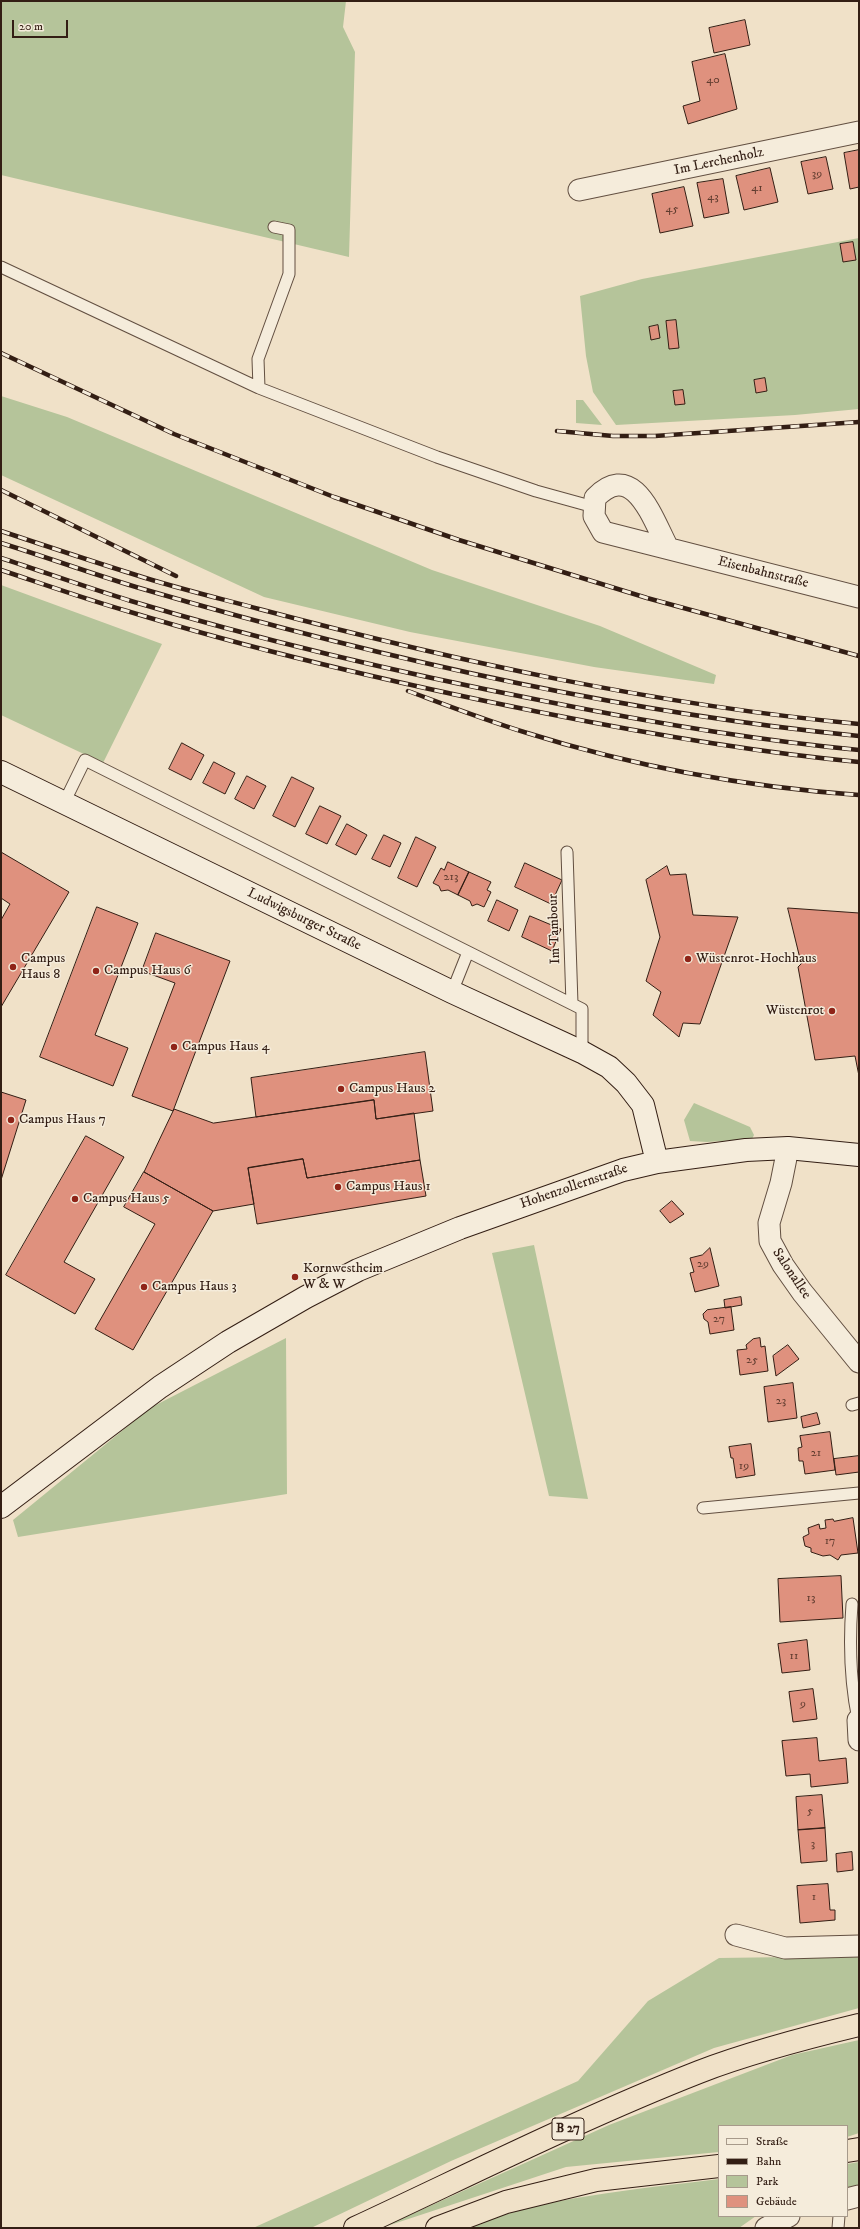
<!DOCTYPE html>
<html>
<head>
<meta charset="utf-8">
<style>
	body { margin:0 }
	#map { position:relative; width:860px; height:2229px; overflow:hidden; background:#f0e1c8; font-family:"IM FELL DW Pica",serif }
	canvas { display:block }
	.frame { position:absolute; inset:0; border:2px solid #331e14; pointer-events:none }
	.legend { position:absolute; left:718px; top:2125px; width:130px; height:92px; box-sizing:border-box; background:#f5ecdb; border:1px solid #a79a8b; margin:0; padding:5px 7px; list-style:none; font-size:12px; color:#331e14 }
	.legend li { display:flex; align-items:center; gap:8px; height:20px }
	.legend b { width:20px; border:1px solid #a79a8b }
	.scale { position:absolute; left:12px; top:20px; width:56px; height:18px; box-sizing:border-box; border:2px solid #331e14; border-top:0; padding-left:5px; font-size:12px; line-height:14px; white-space:nowrap; color:#331e14; -webkit-text-stroke:3px #f5ecdb; paint-order:stroke }
</style>
</head>
<body>
<div id="map">
<canvas width="860" height="2229"></canvas>
<div class="frame"></div>
<ul class="legend">
<li><b style="height:5px;background:#f5ecdb"></b>Straße</li>
<li><b style="height:5px;background:#331e14"></b>Bahn</li>
<li><b style="height:11px;background:#b5c49a"></b>Park</li>
<li><b style="height:11px;background:#df917e"></b>Gebäude</li>
</ul>
<div class="scale">20 m</div>
</div>
<script>
const c = document.querySelector('canvas').getContext('2d');
c.lineJoin = 'round';
function paint(path, color) {
  c.fillStyle = color;
  c.fill(path, 'evenodd');
}
function stroke(path, color, width, dash) {
  c.strokeStyle = color;
  c.lineWidth = width;
  c.lineCap = dash ? 'butt' : 'round';
  c.setLineDash(dash || []);
  c.stroke(path);
}
function write(font, color, halo, rows, align = 'center') {
  c.font = font + ' "IM FELL DW Pica",serif';
  c.lineWidth = 3;
  c.setLineDash([]);
  c.textBaseline = 'middle';
  c.strokeStyle = halo;
  c.fillStyle = color;
  for (const [text, x, y, turn = 0] of rows) {
    c.save();
    c.translate(x, y);
    c.rotate((+turn || 0) * Math.PI / 180);
    c.textAlign = isNaN(turn) ? turn : align;
    if (halo) c.strokeText(text, 0, 0);
    c.fillText(text, 0, 0);
    c.restore();
  }
}
paint(new Path2D(`
	M 1,1 L 346,1 L 343,27 L 355,52 L 349,257 L 1,175 Z
	M 859,238 L 859,409 L 795,415 L 616,425 L 593,392 L 586,356 L 580,296 L 642,279 Z
	M 1,396 L 67,417 L 432,570 L 600,626 L 716,675 L 714,684 L 594,667 L 410,632 L 264,597 L 1,475 Z
	M 576,400 L 583,400 L 602,425 L 576,423 Z
	M 1,585 L 162,644 L 103,763 L 1,715 Z
	M 694,1103 L 750,1127 L 754,1135 L 752,1139 L 707,1142 L 690,1141 L 684,1120 Z
	M 534,1245 L 588,1499 L 549,1496 L 492,1253 Z
	M 286,1338 L 287,1494 L 18,1537 L 13,1520 L 150,1408 Z
	M 859,1956 L 859,2008 L 714,2048 L 451,2161 L 311,2228 L 253,2228 L 578,2081 L 648,2001 L 719,1958 Z
	M 859,2040 L 859,2133 L 847,2137 L 847,2126 L 719,2126 L 719,2152 L 566,2167 L 381,2228 L 609,2125 L 792,2055 Z
	M 859,2162 L 859,2185 L 847,2188 L 847,2164 Z
	M 719,2179 L 719,2216 L 756,2216 L 739,2228 L 466,2228 C 547,2196 633,2190 719,2179 Z`), '#b5c49a');
const building = new Path2D(`
	M 745,20 L 750,45 L 714,53 L 709,28 Z
	M 725,54 L 737,109 L 688,124 L 683,106 L 700,101 L 692,62 Z
	M 859,150 L 859,187 L 850,189 L 844,153 Z
	M 826,157 L 833,189 L 808,194 L 801,162 Z
	M 770,168 L 778,202 L 744,210 L 736,176 Z
	M 723,179 L 729,213 L 704,218 L 697,183 Z
	M 684,187 L 693,226 L 660,233 L 652,194 Z
	M 853,242 L 856,260 L 843,262 L 840,244 Z
	M 676,320 L 679,348 L 669,349 L 666,321 Z
	M 658,325 L 660,338 L 651,340 L 649,327 Z
	M 765,378 L 767,391 L 756,393 L 754,380 Z
	M 683,390 L 685,404 L 675,405 L 673,391 Z
	M 182,743 L 204,755 L 191,780 L 169,769 Z
	M 214,762 L 235,773 L 225,794 L 203,783 Z
	M 247,776 L 266,786 L 254,809 L 235,799 Z
	M 292,777 L 314,788 L 295,827 L 273,816 Z
	M 320,806 L 341,816 L 327,844 L 306,834 Z
	M 347,824 L 367,835 L 356,855 L 336,845 Z
	M 384,835 L 401,843 L 390,867 L 372,859 Z
	M 416,837 L 436,847 L 417,887 L 398,878 Z
	M 1,852 L 69,892 L 1,1007 L 1,920 L 10,904 L 1,898 Z
	M 448,862 L 469,872 L 458,895 L 448,890 L 441,891 L 439,886 L 433,883 L 441,868 L 444,870 Z
	M 525,863 L 562,880 L 551,904 L 515,887 Z
	M 667,866 L 670,875 L 686,874 L 693,915 L 738,917 L 700,1024 L 683,1023 L 679,1037 L 653,1015 L 661,992 L 646,981 L 660,937 L 646,880 Z
	M 469,872 L 491,882 L 487,890 L 491,892 L 484,907 L 477,904 L 472,906 L 470,901 L 458,895 Z
	M 497,900 L 518,910 L 509,931 L 488,921 Z
	M 97,907 L 138,923 L 95,1035 L 128,1048 L 113,1086 L 40,1057 Z
	M 788,908 L 859,913 L 859,1076 L 855,1056 L 815,1060 L 798,967 L 801,964 Z
	M 530,916 L 561,929 L 552,951 L 522,937 Z
	M 156,933 L 230,961 L 173,1111 L 132,1096 L 175,983 L 142,971 Z
	M 425,1052 L 433,1111 L 376,1119 L 374,1100 L 256,1117 L 251,1078 Z
	M 1,1092 L 26,1100 L 1,1180 Z
	M 374,1100 L 376,1119 L 414,1113 L 420,1160 L 307,1178 L 303,1159 L 248,1168 L 254,1204 L 213,1211 L 144,1172 L 174,1109 L 213,1123 Z
	M 86,1136 L 124,1157 L 64,1262 L 95,1279 L 75,1314 L 6,1275 Z
	M 303,1159 L 307,1178 L 420,1160 L 426,1196 L 257,1224 L 248,1168 Z
	M 144,1172 L 213,1211 L 133,1350 L 95,1329 L 155,1224 L 124,1207 Z
	M 672,1201 L 684,1214 L 670,1223 L 660,1211 Z
	M 710,1248 L 719,1286 L 695,1292 L 690,1273 L 694,1272 L 690,1258 L 702,1255 Z
	M 741,1297 L 742,1305 L 725,1308 L 724,1300 Z
	M 731,1307 L 734,1330 L 710,1334 L 708,1322 L 704,1319 L 703,1314 L 707,1310 Z
	M 760,1338 L 761,1347 L 765,1346 L 768,1371 L 740,1375 L 737,1350 L 747,1349 L 746,1345 L 753,1339 Z
	M 788,1345 L 799,1359 L 776,1376 L 773,1356 Z
	M 793,1383 L 797,1418 L 768,1422 L 764,1387 Z
	M 817,1413 L 820,1424 L 803,1428 L 801,1417 Z
	M 830,1432 L 835,1470 L 805,1474 L 803,1461 L 799,1461 L 798,1448 L 802,1447 L 800,1436 Z
	M 751,1444 L 755,1475 L 736,1478 L 733,1458 L 731,1458 L 729,1447 Z
	M 859,1456 L 859,1472 L 836,1475 L 834,1459 Z
	M 853,1518 L 858,1553 L 841,1555 L 838,1560 L 830,1555 L 823,1556 L 811,1552 L 811,1548 L 805,1546 L 803,1537 L 809,1534 L 808,1528 L 819,1524 L 820,1529 L 826,1528 L 825,1520 L 833,1519 L 834,1521 Z
	M 841,1576 L 843,1618 L 780,1622 L 778,1579 Z
	M 807,1640 L 810,1670 L 782,1673 L 778,1644 Z
	M 813,1689 L 817,1719 L 793,1722 L 789,1692 Z
	M 817,1738 L 819,1761 L 846,1758 L 848,1783 L 811,1787 L 810,1774 L 786,1776 L 782,1741 Z
	M 822,1795 L 825,1828 L 798,1830 L 796,1797 Z
	M 825,1828 L 827,1861 L 801,1863 L 798,1830 Z
	M 852,1852 L 853,1870 L 837,1872 L 836,1854 Z
	M 828,1884 L 830,1910 L 835,1910 L 835,1920 L 800,1923 L 797,1886 Z`);
paint(building, '#df917e');
stroke(building, '#331e14', 1);
const service = new Path2D(`
	M 1,267 L 259,388 L 437,457 L 536,491 L 594,507
	M 259,388 L 258,359 L 289,274 L 289,230 L 274,227
	M 64,803 L 85,760 L 582,1009 L 582,1052
	M 567,852 L 572,1004
	M 452,992 L 468,952
	M 852,1405 L 859,1403
	M 703,1508 L 859,1493
	M 852,1604 C 849,1643 850,1681 858,1720
	M 838,2228 L 839,2216`);
const minor = new Path2D(`
	M 579,190 L 859,132
	M 668,548 C 653,520 634,458 595,498 L 594,516 L 603,532 L 859,597
	M 788,1148 L 781,1183 L 769,1223 L 770,1241 L 783,1265 L 802,1292 L 859,1362
	M 858,1720 L 859,1740
	M 736,1935 L 785,1948 L 859,1946
	M 847,2199 L 859,2196
	M 766,2228 L 789,2216`);
const secondary = new Path2D(`
	M 1,772 L 452,992 L 582,1052 L 609,1067 L 626,1083 L 643,1105 L 657,1162
	M 1,1507 L 160,1387 L 228,1342 L 306,1297 L 358,1270 L 460,1228 L 623,1170 L 657,1162 L 746,1150 L 788,1148 L 859,1155`);
const trunk = new Path2D(`
	M 847,2151 L 859,2149
	M 355,2228 C 469,2175 582,2118 699,2072 C 751,2052 805,2038 859,2025
	M 437,2228 L 506,2202 L 596,2180 L 719,2166`);
stroke(service, '#624f41', 13);
stroke(minor, '#624f41', 23);
stroke(secondary, '#331e14', 24);
stroke(trunk, '#331e14', 24);
stroke(service, '#f5ecdb', 11);
stroke(minor, '#f5ecdb', 21);
stroke(secondary, '#f5ecdb', 22);
stroke(trunk, '#f0e1c8', 22);
const rail = new Path2D(`
	M 1,353 L 174,434 L 334,497 L 459,540 L 647,598 L 859,656
	M 557,431 L 613,436 L 655,436 L 859,422
	M 1,490 L 176,576
	M 1,531 C 46,546 91,561 136,575 C 176,588 218,598 259,609 C 456,661 656,705 859,724
	M 1,543 C 46,557 90,573 136,587 C 371,656 614,712 859,736
	M 1,558 C 44,572 88,588 131,601 C 267,642 405,674 544,701 C 648,722 753,740 859,750
	M 1,570 C 43,584 85,599 127,611 C 264,653 404,685 544,713 C 649,734 753,752 859,762
	M 408,691 C 446,705 485,720 524,732 C 632,766 746,787 859,795`);
stroke(rail, '#331e14', 4.5);
stroke(rail, '#f5ecdb', 3, [9]);
for (const [x, y, r, color] of [
	[688,959,4,"#8f2418"],
	[13,967,4,"#8f2418"],
	[96,971,4,"#8f2418"],
	[832,1011,4,"#8f2418"],
	[174,1047,4,"#8f2418"],
	[341,1089,4,"#8f2418"],
	[11,1120,4,"#8f2418"],
	[338,1187,4,"#8f2418"],
	[75,1199,4,"#8f2418"],
	[295,1277,4,"#8f2418"],
	[144,1287,4,"#8f2418"]
]) {
  const dot = new Path2D();
  dot.arc(x, y, r, 0, 2 * Math.PI);
  c.fillStyle = color;
  c.fill(dot);
  stroke(dot, '#f5ecdb', 1.5);
}
write('12px', '#5e3b2e', null, [
	["40",713,81],
	["39",817,175],
	["41",757,189],
	["43",713,198],
	["45",672,210],
	["213",451,878],
	["29",703,1265],
	["27",719,1320],
	["25",752,1361],
	["23",781,1402],
	["21",816,1454],
	["19",744,1467],
	["17",830,1542],
	["13",811,1599],
	["11",794,1657],
	["9",803,1705],
	["5",810,1812],
	["3",813,1845],
	["1",814,1898]
]);
for (const [x, y, w] of [
	[568,2129,32]
]) {
  const box = new Path2D();
  box.roundRect(x - w / 2, y - 11, w, 22, 3);
  c.fillStyle = '#f5ecdb';
  c.fill(box);
  stroke(box, '#331e14', 1);
}
write('bold 13px', '#331e14', null, [
	["B 27",568,2129]
]);
write('14px', '#331e14', '#f5ecdb', [
	["Im Lerchenholz",719,162,-12],
	["Eisenbahnstraße",763,573,14],
	["Ludwigsburger Straße",304,920,26],
	["Im Tambour",555,929,-92],
	["Hohenzollernstraße",574,1187,-19],
	["Salonallee",791,1274,56]
]);
write('14px', '#331e14', '#f5ecdb', [
	["Campus",21,959],
	["Haus 8",21,975],
	["Wüstenrot-Hochhaus",696,959],
	["Campus Haus 6",104,971],
	["Wüstenrot",824,1011,"right"],
	["Campus Haus 4",182,1047],
	["Campus Haus 2",349,1089],
	["Campus Haus 7",19,1120],
	["Campus Haus 1",346,1187],
	["Campus Haus 5",83,1199],
	["Kornwestheim",303,1269],
	["W & W",303,1285],
	["Campus Haus 3",152,1287]
], 'left');
</script>
</body>
</html>
